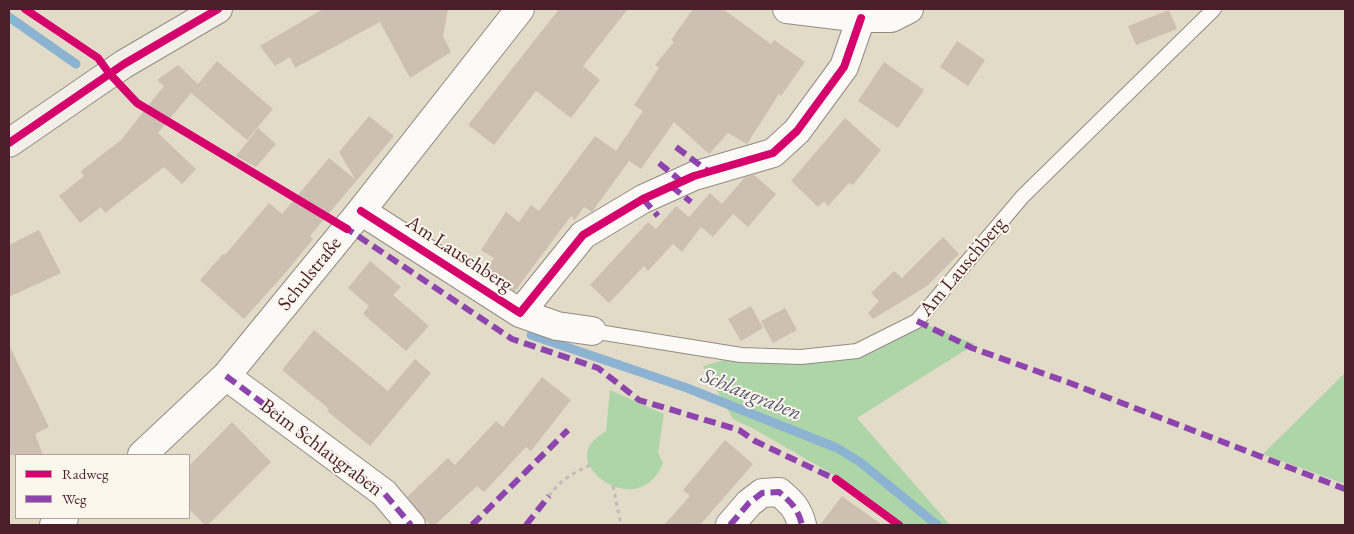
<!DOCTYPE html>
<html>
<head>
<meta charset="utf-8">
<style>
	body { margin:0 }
	#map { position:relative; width:1354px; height:534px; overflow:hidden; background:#e2dbc8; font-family:"EB Garamond",serif }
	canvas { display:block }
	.frame { position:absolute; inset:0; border:10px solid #4a1f2b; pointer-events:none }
	.legend { position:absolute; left:15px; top:454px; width:175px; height:65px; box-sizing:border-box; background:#fbf7ec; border:1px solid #b4a19f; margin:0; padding:6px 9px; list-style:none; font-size:15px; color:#4a1f2b }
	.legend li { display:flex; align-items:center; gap:10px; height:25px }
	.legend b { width:25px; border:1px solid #b4a19f }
</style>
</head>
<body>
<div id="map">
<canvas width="1354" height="534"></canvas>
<div class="frame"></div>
<ul class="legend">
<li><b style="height:6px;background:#d6006c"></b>Radweg</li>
<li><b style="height:6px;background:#8e44ad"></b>Weg</li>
</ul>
</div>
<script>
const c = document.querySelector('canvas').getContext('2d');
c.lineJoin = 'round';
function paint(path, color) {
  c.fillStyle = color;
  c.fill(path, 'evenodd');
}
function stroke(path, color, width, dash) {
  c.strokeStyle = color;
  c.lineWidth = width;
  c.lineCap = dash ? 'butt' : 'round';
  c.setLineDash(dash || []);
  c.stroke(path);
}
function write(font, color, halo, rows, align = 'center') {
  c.font = font + ' "EB Garamond",serif';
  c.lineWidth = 4;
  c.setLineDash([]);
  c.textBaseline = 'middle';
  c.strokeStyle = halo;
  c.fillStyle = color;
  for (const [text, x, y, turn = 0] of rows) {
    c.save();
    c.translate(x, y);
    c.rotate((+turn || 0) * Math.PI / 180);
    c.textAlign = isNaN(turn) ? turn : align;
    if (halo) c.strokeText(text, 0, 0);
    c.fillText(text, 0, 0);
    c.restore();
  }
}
paint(new Path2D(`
	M 917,321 L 975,344 L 857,418 L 950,525 L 903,525 L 846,482 L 754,429 L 733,419 L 703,366 L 741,355 L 857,351 Z
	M 1345,373 L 1345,484 L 1263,454 Z
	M 610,390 L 664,414 L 658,452 L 663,463 C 641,517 578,475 588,450 C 591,441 598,436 606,431 Z`), '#aed5a8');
stroke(new Path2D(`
	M 9,17 L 76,64
	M 531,335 L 687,388 L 837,448 L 860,462 L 937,525`), '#8db3d3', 9);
paint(new Path2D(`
	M 323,9 L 448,9 L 443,36 L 451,52 L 410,78 L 380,22 L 295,68 L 290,57 L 275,66 L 260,46 Z
	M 559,9 L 628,9 L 583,66 L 600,80 L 571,118 L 536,91 L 494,145 L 468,125 Z
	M 693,9 L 723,9 L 771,44 L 774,40 L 805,62 L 781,96 L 779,94 L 747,144 L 728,133 L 709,154 L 674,122 L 641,169 L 629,161 L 592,212 L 584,207 L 575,220 L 571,216 L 515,291 L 484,272 L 494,258 L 481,250 L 506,212 L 519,222 L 531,205 L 539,211 L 595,136 L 616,151 L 643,111 L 634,105 L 659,68 L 655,65 L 674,42 L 671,40 Z
	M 1169,10 L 1177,29 L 1136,45 L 1128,26 Z
	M 957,41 L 985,60 L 968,86 L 940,67 Z
	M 217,61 L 273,109 L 247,140 L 191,93 L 158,133 L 196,169 L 182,184 L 164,167 L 105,213 L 101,207 L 80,223 L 59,196 L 84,176 L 81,171 L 121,140 L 164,86 L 157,80 L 178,65 L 198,84 Z
	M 884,62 L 924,90 L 898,128 L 858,101 Z
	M 369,116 L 394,136 L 310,236 L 313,239 L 287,271 L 244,319 L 200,280 L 223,254 L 225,255 L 269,203 L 282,214 L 329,158 L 355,179 L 339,152 Z
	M 845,118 L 881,150 L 853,185 L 849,183 L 828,206 L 824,201 L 818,207 L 791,181 Z
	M 258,128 L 276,144 L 256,167 L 236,156 Z
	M 754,175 L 776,194 L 748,227 L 722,204 L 745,177 Z
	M 710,193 L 733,214 L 713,237 L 701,227 L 682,252 L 673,244 L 648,271 L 644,266 L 609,303 L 590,285 L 648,222 L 656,229 L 676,206 L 689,217 Z
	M 39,230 L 61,273 L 9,297 L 9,245 Z
	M 943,237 L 959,254 L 927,286 L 873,319 L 868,313 L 879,301 L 871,293 L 894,271 L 902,278 Z
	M 370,261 L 401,287 L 393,295 L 429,326 L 406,351 L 363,314 L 369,306 L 348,288 Z
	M 751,306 L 763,328 L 741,341 L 728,319 Z
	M 785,308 L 797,330 L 773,343 L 761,321 Z
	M 314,330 L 388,391 L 415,359 L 431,373 L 370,446 L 327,411 L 329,409 L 282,370 Z
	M 9,345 L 49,427 L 35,434 L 43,455 L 9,455 Z
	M 542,377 L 571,400 L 531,451 L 526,447 L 484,492 L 477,486 L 435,525 L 430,525 L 407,497 L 448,458 L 455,465 L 496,421 L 503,427 Z
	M 232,422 L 271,462 L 208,525 L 205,525 L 189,509 L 189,466 Z
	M 725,440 L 753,464 L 700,525 L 664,525 L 690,496 L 683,490 Z
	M 842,496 L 882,525 L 820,525 Z`), '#cdc0b2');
const lane = new Path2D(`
	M 592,331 L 741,355 L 801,357 L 857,351 L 917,321 L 1023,196 L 1214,9`);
const street = new Path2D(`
	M 787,9 L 861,18 L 891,18 L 909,9
	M 361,211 L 520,313 L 583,235 L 643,199 L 694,176 L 773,153 L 797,131 L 844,67 L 861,18
	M 520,313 L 557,326 L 592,331
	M 226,376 L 384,493 L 411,525
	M 142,455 L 226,376 L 361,211 L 520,9
	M 54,525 L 64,518
	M 730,525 L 749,503 L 762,493 L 779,492 C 792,503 798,509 802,525`);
const secondary = new Path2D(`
	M 9,143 L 124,64 L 218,9`);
stroke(lane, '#958a83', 16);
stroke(street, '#958a83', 30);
stroke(secondary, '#958a83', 30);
stroke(new Path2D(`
	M 613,486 L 621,525
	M 549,496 C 560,480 573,473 590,465`), '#c1bcba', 3, [4, 4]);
stroke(lane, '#fbfaf7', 14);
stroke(street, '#fbfaf7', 28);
stroke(secondary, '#f2efe8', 28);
stroke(new Path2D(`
	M 676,147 L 709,172
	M 659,163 L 681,181
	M 671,186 L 691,202
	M 643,199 L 658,216
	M 343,226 L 512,339 L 598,368 L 639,400 L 739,430 L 755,441 L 839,481
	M 917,321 L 972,348 L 1070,383 L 1345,489
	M 226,376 L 384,493 L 411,525
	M 472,525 L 568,430
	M 526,525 L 549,496
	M 730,525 L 749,503 L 762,493 L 779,492 C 792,503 798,509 802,525`), '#8e44ad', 6, [12, 6]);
stroke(new Path2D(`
	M 25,9 L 98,58 L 109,73 L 137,103 L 347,229
	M 9,143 L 124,64 L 218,9
	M 361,211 L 520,313 L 583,235 L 643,199 L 694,176 L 773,153 L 797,131 L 844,67 L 861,18
	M 836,479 L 899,525`), '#d6006c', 8);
write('20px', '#4a1f2b', '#fbf7ec', [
	["Am Lauschberg",459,254,33],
	["Am Lauschberg",963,267,-50],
	["Schulstraße",310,274,-51],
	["Beim Schlaugraben",321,448,37]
]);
write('italic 21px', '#565370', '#fbf7ec', [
	["Schlaugraben",751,395,22]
]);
</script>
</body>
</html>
